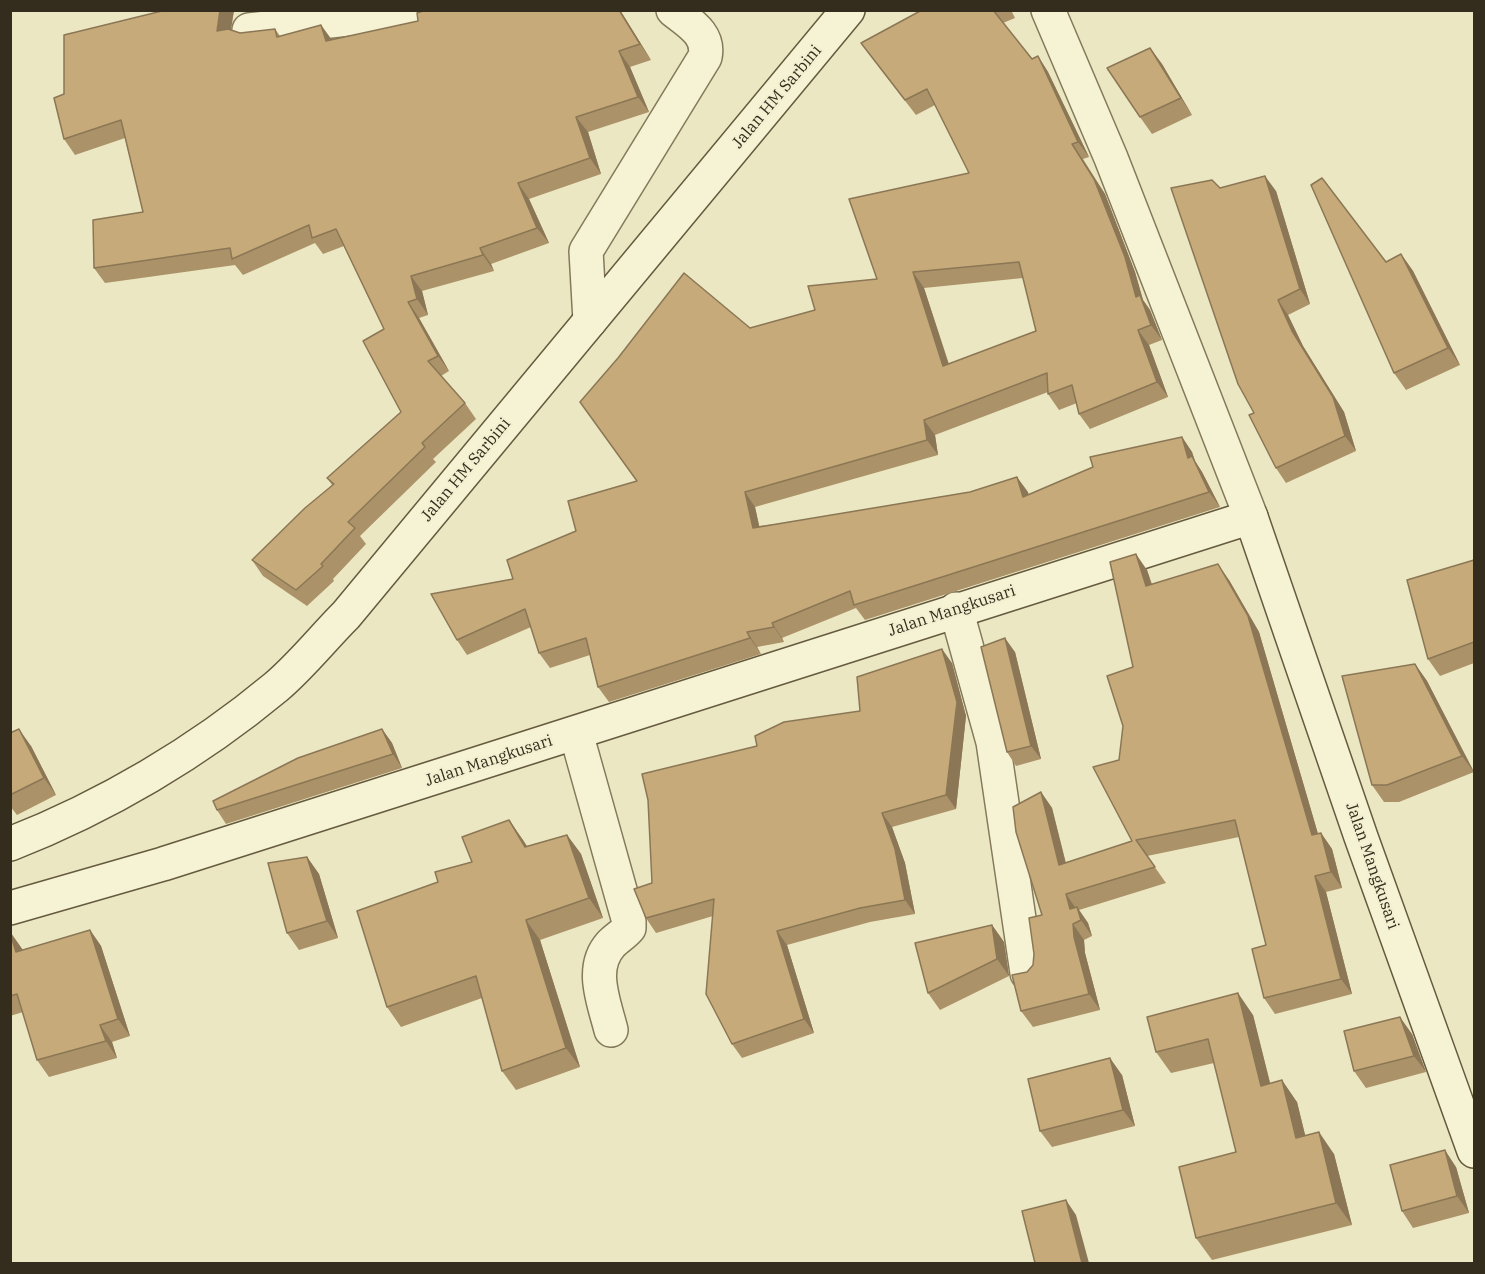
<!DOCTYPE html>
<html>
<head>
<meta charset="utf-8">
<style>
	body { margin:0 }
	#map { position:relative; width:1485px; height:1274px; overflow:hidden; background:#ebe7c2; font-family:"IBM Plex Serif",serif }
	canvas { display:block }
	.frame { position:absolute; inset:0; border:12px solid #342d1e; pointer-events:none }
</style>
</head>
<body>
<div id="map">
<canvas width="1485" height="1274"></canvas>
<div class="frame"></div>
</div>
<script>
const c = document.querySelector('canvas').getContext('2d');
c.lineJoin = 'round';
function stroke(path, color, width, dash) {
  c.strokeStyle = color;
  c.lineWidth = width;
  c.lineCap = dash ? 'butt' : 'round';
  c.setLineDash(dash || []);
  c.stroke(path);
}
function paint(path, color) {
  c.fillStyle = color;
  c.fill(path, 'evenodd');
}
function write(font, color, halo, rows, align = 'center') {
  c.font = font + ' "IBM Plex Serif",serif';
  c.lineWidth = 4.5;
  c.setLineDash([]);
  c.textBaseline = 'middle';
  c.strokeStyle = halo;
  c.fillStyle = color;
  for (const [text, x, y, turn = 0] of rows) {
    c.save();
    c.translate(x, y);
    c.rotate((+turn || 0) * Math.PI / 180);
    c.textAlign = isNaN(turn) ? turn : align;
    if (halo) c.strokeText(text, 0, 0);
    c.fillText(text, 0, 0);
    c.restore();
  }
}
const street = new Path2D(`
	M 1048,10 L 1111,158 L 1251,517
	M 249,30 L 429,10
	M 590,321 L 586,251 L 705,57 C 710,34 689,23 673,10
	M 956,609 L 993,742 L 1027,973
	M 576,733 L 629,922 L 629,928 C 624,934 617,938 611,944 C 589,968 604,1002 611,1030`);
const secondary = new Path2D(`
	M 10,844 C 105,807 198,752 276,687 C 301,666 323,638 346,615 L 848,10
	M 10,908 L 163,864 L 1251,517 L 1361,837 L 1474,1151`);
stroke(street, '#84795a', 36);
stroke(secondary, '#655a3e', 36);
stroke(street, '#f6f3d5', 33);
stroke(secondary, '#f6f3d5', 33);
paint(new Path2D(`
	M 166,10 L 234,10 L 231,30 L 240,33 L 275,29 L 280,36 L 321,25 L 331,40 L 418,21 L 426,10 L 628,10 L 621,12 L 651,60 L 630,67 L 649,112 L 588,132 L 601,174 L 529,199 L 549,243 L 491,264 L 494,271 L 422,291 L 428,315 L 419,318 L 449,371 L 441,376 L 465,403 L 476,419 L 433,459 L 436,462 L 360,536 L 366,544 L 333,579 L 334,581 L 307,606 L 263,576 L 252,560 L 332,485 L 327,478 L 401,412 L 384,329 L 344,246 L 323,254 L 315,243 L 243,275 L 235,265 L 105,283 L 94,268 L 143,212 L 125,138 L 75,155 L 64,139 Z
	M 922,10 L 1011,10 L 1015,18 L 1003,23 L 1032,59 L 1038,56 L 1048,72 L 1089,157 L 1083,159 L 1105,194 L 1135,272 L 1143,300 L 1150,310 L 1162,340 L 1149,345 L 1168,397 L 1090,429 L 1079,414 L 1077,403 L 1059,410 L 1048,394 L 1048,392 L 935,435 L 938,455 L 755,507 L 759,526 L 1028,492 L 1028,495 L 1182,437 L 1192,452 L 1195,461 L 1202,472 L 1220,507 L 865,620 L 856,608 L 782,638 L 784,642 L 757,647 L 761,654 L 609,702 L 598,687 L 590,655 L 550,668 L 539,653 L 531,627 L 467,655 L 457,640 L 513,579 L 576,531 L 637,481 L 750,328 L 815,310 L 877,279 L 969,173 L 935,105 L 916,115 L 872,58 L 861,43 ZM 1023,278 L 1036,331 L 949,364 L 924,288 Z
	M 1150,48 L 1162,64 L 1192,115 L 1152,134 L 1140,117 Z
	M 1220,188 L 1276,191 L 1310,304 L 1288,315 L 1303,346 L 1344,412 L 1356,451 L 1286,483 L 1276,468 L 1254,413 Z
	M 1401,254 L 1413,271 L 1460,365 L 1406,390 L 1394,373 L 1386,262 Z
	M 1474,560 L 1474,663 L 1440,676 L 1428,659 Z
	M 1147,570 L 1152,584 L 1229,580 L 1259,632 L 1318,834 L 1321,833 L 1332,849 L 1342,888 L 1326,892 L 1352,994 L 1275,1014 L 1264,998 L 1266,945 L 1239,837 L 1147,856 L 1166,883 L 1079,910 L 1088,923 L 1092,936 L 1084,940 L 1085,953 L 1100,1010 L 1033,1027 L 1021,1011 L 1027,972 L 1033,965 L 1042,915 L 1041,792 L 1052,808 L 1066,863 L 1132,841 L 1119,760 Z
	M 1015,652 L 1041,759 L 1016,766 L 1007,752 Z
	M 952,663 L 966,716 L 956,809 L 892,827 L 905,863 L 915,914 L 870,922 L 787,945 L 814,1033 L 742,1058 L 732,1044 L 713,916 L 656,933 L 646,918 L 652,883 L 757,746 L 860,711 Z
	M 1415,664 L 1427,681 L 1474,772 L 1399,802 L 1384,802 L 1372,785 Z
	M 382,729 L 392,743 L 402,768 L 226,824 L 217,810 Z
	M 10,733 L 31,746 L 56,795 L 17,815 L 10,806 Z
	M 509,820 L 527,846 L 567,835 L 581,854 L 603,918 L 540,940 L 580,1067 L 516,1090 L 502,1071 L 482,998 L 401,1027 L 387,1007 L 438,882 L 472,862 Z
	M 307,857 L 319,874 L 338,938 L 299,950 L 287,933 Z
	M 992,925 L 1004,942 L 1009,976 L 940,1010 L 928,993 Z
	M 90,930 L 101,946 L 130,1036 L 112,1042 L 117,1058 L 49,1077 L 37,1060 L 23,1012 L 10,1016 L 10,933 L 22,950 Z
	M 1253,1015 L 1270,1083 L 1297,1102 L 1305,1135 L 1334,1154 L 1352,1225 L 1212,1260 L 1196,1238 L 1236,1152 L 1214,1063 L 1171,1073 L 1156,1052 Z
	M 1412,1034 L 1426,1072 L 1366,1088 L 1354,1071 Z
	M 1122,1075 L 1135,1126 L 1052,1147 L 1040,1131 Z
	M 1456,1167 L 1469,1213 L 1413,1228 L 1402,1211 Z`), '#ab9269');
paint(new Path2D(`
	M 220,10 L 234,10 L 228,47 L 217,31 Z
	M 619,10 L 620,10 L 651,60 L 640,44 Z
	M 321,25 L 332,40 L 326,41 Z
	M 1150,48 L 1162,64 L 1192,115 L 1181,98 Z
	M 619,51 L 630,67 L 649,112 L 638,97 Z
	M 1038,56 L 1048,72 L 1089,157 L 1078,142 Z
	M 576,117 L 588,132 L 601,174 L 590,158 Z
	M 1072,144 L 1105,194 L 1135,272 L 1143,300 L 1150,310 L 1162,340 L 1151,325 L 1136,297 Z
	M 1265,176 L 1276,191 L 1310,304 L 1300,289 Z
	M 518,183 L 529,199 L 549,243 L 537,228 Z
	M 480,248 L 491,264 L 494,271 L 483,255 Z
	M 1401,254 L 1413,271 L 1460,365 L 1448,348 Z
	M 913,272 L 924,288 L 954,381 L 943,366 Z
	M 411,276 L 422,291 L 428,315 L 417,299 Z
	M 1278,300 L 1288,315 L 1303,346 L 1344,412 L 1356,451 L 1345,436 L 1292,331 Z
	M 408,302 L 419,318 L 449,371 L 438,356 Z
	M 1138,330 L 1149,345 L 1168,397 L 1157,382 Z
	M 924,420 L 935,435 L 938,455 L 927,440 Z
	M 1182,437 L 1192,452 L 1195,461 L 1202,472 L 1220,507 L 1209,492 L 1188,458 Z
	M 1017,477 L 1028,492 L 1034,512 L 1023,497 Z
	M 745,492 L 755,507 L 763,543 L 753,528 Z
	M 1136,554 L 1147,570 L 1157,602 L 1146,586 Z
	M 1218,564 L 1229,580 L 1259,632 L 1323,851 L 1312,835 Z
	M 772,623 L 782,638 L 784,642 L 774,627 Z
	M 747,632 L 757,647 L 761,654 L 750,638 Z
	M 1005,638 L 1015,652 L 1041,759 L 1031,746 Z
	M 942,649 L 952,663 L 966,716 L 956,809 L 946,795 Z
	M 1415,664 L 1427,681 L 1474,772 L 1462,756 Z
	M 19,729 L 31,746 L 56,795 L 44,778 Z
	M 382,729 L 392,743 L 402,768 L 393,754 Z
	M 1041,792 L 1052,808 L 1070,881 L 1059,865 Z
	M 882,813 L 892,827 L 905,863 L 915,914 L 905,900 Z
	M 509,820 L 523,840 L 539,866 L 525,847 Z
	M 1321,833 L 1332,849 L 1342,888 L 1331,872 Z
	M 567,835 L 581,854 L 603,918 L 589,898 Z
	M 307,857 L 319,874 L 338,938 L 327,921 Z
	M 1315,876 L 1326,892 L 1352,994 L 1341,979 Z
	M 1066,894 L 1077,910 L 1070,909 Z
	M 1077,907 L 1088,923 L 1092,936 L 1081,920 Z
	M 526,920 L 540,940 L 580,1067 L 566,1048 Z
	M 1073,924 L 1084,940 L 1085,953 L 1100,1010 L 1089,994 L 1074,937 Z
	M 992,925 L 1004,942 L 1009,976 L 997,959 Z
	M 90,930 L 101,946 L 130,1036 L 118,1019 Z
	M 777,931 L 787,945 L 814,1033 L 804,1019 Z
	M 11,933 L 23,950 L 16,952 Z
	M 1238,993 L 1253,1015 L 1276,1107 L 1261,1086 Z
	M 1400,1017 L 1412,1034 L 1426,1072 L 1414,1056 Z
	M 100,1025 L 112,1042 L 117,1058 L 106,1041 Z
	M 1110,1058 L 1122,1075 L 1135,1126 L 1123,1110 Z
	M 1282,1080 L 1297,1102 L 1311,1159 L 1296,1138 Z
	M 1319,1132 L 1334,1154 L 1352,1225 L 1336,1203 Z
	M 1445,1150 L 1456,1167 L 1469,1213 L 1457,1196 Z
	M 1066,1200 L 1076,1215 L 1089,1263 L 1082,1263 Z`), '#8b7755');
const building = new Path2D(`
	M 166,10 L 220,10 L 217,31 L 228,29 L 240,33 L 275,29 L 277,37 L 321,25 L 326,41 L 418,21 L 417,13 L 426,10 L 619,10 L 640,44 L 619,51 L 638,97 L 576,117 L 590,158 L 518,183 L 537,228 L 480,248 L 483,255 L 411,276 L 417,299 L 408,302 L 438,356 L 428,361 L 465,403 L 422,443 L 425,447 L 348,522 L 355,528 L 321,564 L 323,566 L 296,590 L 252,560 L 305,508 L 334,484 L 327,478 L 401,412 L 363,341 L 384,329 L 336,229 L 312,238 L 309,225 L 232,259 L 230,248 L 94,268 L 93,220 L 143,212 L 121,120 L 64,139 L 54,98 L 64,94 L 64,35 Z
	M 922,10 L 993,10 L 1032,59 L 1038,56 L 1078,142 L 1072,144 L 1094,179 L 1125,257 L 1136,297 L 1140,295 L 1151,325 L 1138,330 L 1157,382 L 1079,414 L 1072,385 L 1048,394 L 1047,373 L 924,420 L 927,440 L 745,492 L 753,528 L 970,492 L 1017,477 L 1023,497 L 1093,467 L 1090,457 L 1182,437 L 1188,458 L 1192,456 L 1209,492 L 854,605 L 850,591 L 772,623 L 774,627 L 747,632 L 750,638 L 598,687 L 586,638 L 539,653 L 525,609 L 457,640 L 431,594 L 513,579 L 507,560 L 576,531 L 568,501 L 637,481 L 580,402 L 618,358 L 684,273 L 750,328 L 815,310 L 808,286 L 877,279 L 849,199 L 969,173 L 927,89 L 905,100 L 861,43 ZM 1019,262 L 1036,331 L 943,366 L 913,272 Z
	M 1150,48 L 1181,98 L 1140,117 L 1107,68 Z
	M 1265,176 L 1300,289 L 1278,300 L 1292,331 L 1333,397 L 1345,436 L 1276,468 L 1249,415 L 1254,413 L 1238,384 L 1171,188 L 1212,180 L 1220,188 Z
	M 1322,178 L 1386,262 L 1401,254 L 1448,348 L 1394,373 L 1311,185 Z
	M 1136,554 L 1146,586 L 1218,564 L 1248,616 L 1312,835 L 1321,833 L 1331,872 L 1315,876 L 1341,979 L 1264,998 L 1252,949 L 1266,945 L 1235,820 L 1136,840 L 1155,867 L 1066,894 L 1070,909 L 1077,907 L 1081,920 L 1073,924 L 1074,937 L 1089,994 L 1021,1011 L 1012,975 L 1027,972 L 1033,965 L 1034,954 L 1029,918 L 1042,915 L 1016,832 L 1013,807 L 1041,792 L 1059,865 L 1132,841 L 1093,767 L 1119,760 L 1123,726 L 1107,676 L 1133,667 L 1110,562 Z
	M 1474,560 L 1474,642 L 1428,659 L 1407,580 Z
	M 1005,638 L 1031,746 L 1007,752 L 981,647 Z
	M 942,649 L 957,702 L 946,795 L 882,813 L 895,849 L 905,900 L 860,908 L 777,931 L 804,1019 L 732,1044 L 706,994 L 714,899 L 646,918 L 634,889 L 652,883 L 648,800 L 642,774 L 757,746 L 755,736 L 784,722 L 860,711 L 857,677 Z
	M 1415,664 L 1462,756 L 1387,785 L 1372,785 L 1342,676 Z
	M 19,729 L 44,778 L 10,795 L 10,733 Z
	M 382,729 L 393,754 L 217,810 L 213,801 L 298,758 Z
	M 509,820 L 525,847 L 567,835 L 589,898 L 526,920 L 566,1048 L 502,1071 L 476,976 L 387,1007 L 357,911 L 438,882 L 435,872 L 472,862 L 462,837 Z
	M 307,857 L 327,921 L 287,933 L 268,863 Z
	M 992,925 L 997,959 L 928,993 L 915,943 Z
	M 90,930 L 118,1019 L 100,1025 L 106,1041 L 37,1060 L 17,994 L 10,996 L 10,933 L 16,952 Z
	M 1238,993 L 1261,1086 L 1282,1080 L 1296,1138 L 1319,1132 L 1336,1203 L 1196,1238 L 1179,1167 L 1236,1152 L 1208,1039 L 1156,1052 L 1147,1017 Z
	M 1400,1017 L 1414,1056 L 1354,1071 L 1344,1031 Z
	M 1110,1058 L 1123,1110 L 1040,1131 L 1028,1079 Z
	M 1445,1150 L 1457,1196 L 1402,1211 L 1390,1165 Z
	M 1066,1200 L 1082,1263 L 1035,1263 L 1022,1211 Z`);
paint(building, '#c7aa7a');
stroke(building, '#8b7755', 1.5);
write('16px', '#342d1e', '#f3f0d1', [
	["Jalan HM Sarbini",777,97,-50],
	["Jalan HM Sarbini",466,470,-50],
	["Jalan Mangkusari",952,611,-18],
	["Jalan Mangkusari",489,761,-18],
	["Jalan Mangkusari",1372,866,71]
]);
</script>
</body>
</html>
